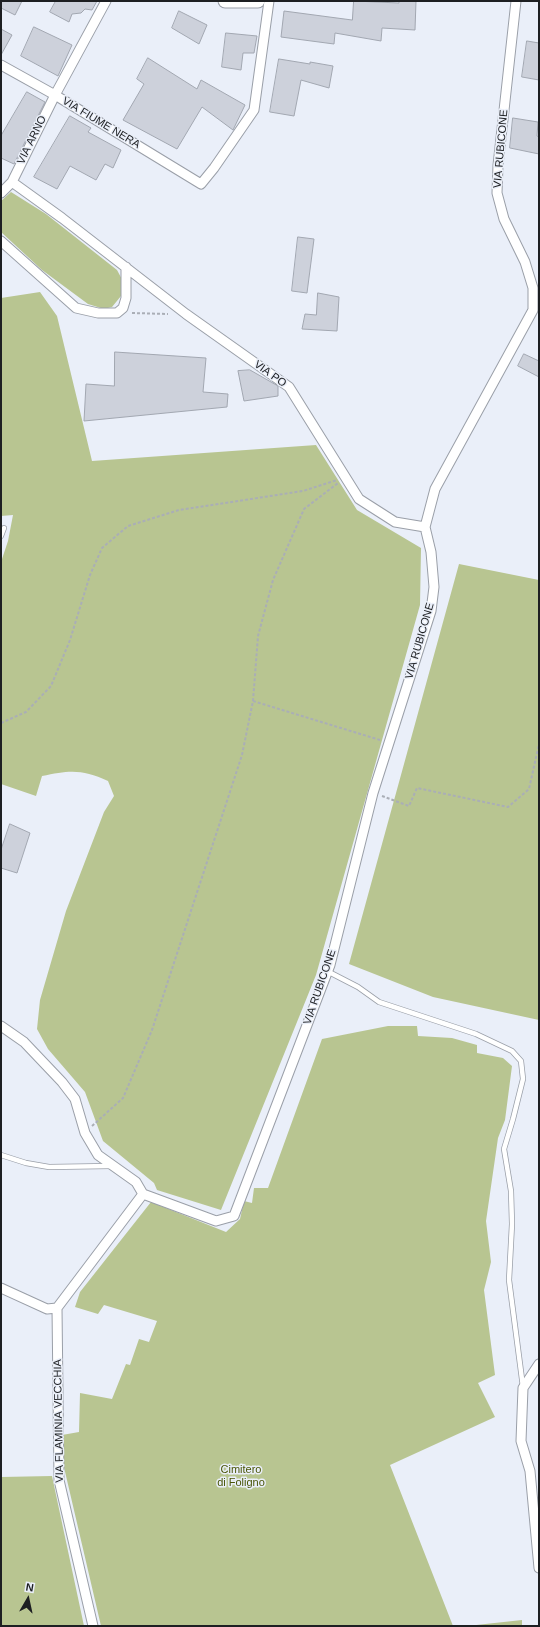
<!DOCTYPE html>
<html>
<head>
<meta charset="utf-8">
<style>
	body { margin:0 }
	#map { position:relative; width:540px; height:1627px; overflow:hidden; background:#eaeff9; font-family:Helvetica,sans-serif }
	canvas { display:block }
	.frame { position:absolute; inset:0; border:2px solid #1d1f22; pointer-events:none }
	.north { position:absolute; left:8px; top:1579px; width:40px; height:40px; -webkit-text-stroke:3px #eaeff9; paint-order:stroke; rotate:9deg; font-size:11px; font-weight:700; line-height:16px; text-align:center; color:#1d1f22 }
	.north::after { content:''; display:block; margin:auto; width:14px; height:18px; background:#1d1f22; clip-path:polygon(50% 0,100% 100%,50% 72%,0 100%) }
</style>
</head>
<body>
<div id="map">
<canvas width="540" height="1627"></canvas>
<div class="frame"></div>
<div class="north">N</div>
</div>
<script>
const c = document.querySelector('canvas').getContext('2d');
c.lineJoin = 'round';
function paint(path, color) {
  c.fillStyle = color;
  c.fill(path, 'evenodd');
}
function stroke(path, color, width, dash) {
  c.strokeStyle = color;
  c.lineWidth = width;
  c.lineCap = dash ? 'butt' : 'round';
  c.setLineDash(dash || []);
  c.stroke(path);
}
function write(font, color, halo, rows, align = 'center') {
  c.font = font + ' Helvetica,sans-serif';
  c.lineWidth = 3;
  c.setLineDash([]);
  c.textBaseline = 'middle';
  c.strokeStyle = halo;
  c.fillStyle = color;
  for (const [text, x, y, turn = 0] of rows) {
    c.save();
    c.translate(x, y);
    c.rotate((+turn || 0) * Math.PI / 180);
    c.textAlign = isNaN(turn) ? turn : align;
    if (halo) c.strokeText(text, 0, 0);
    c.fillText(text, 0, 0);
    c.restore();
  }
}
paint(new Path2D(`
	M 11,192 L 46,214 L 117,270 L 124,283 L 121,296 L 112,307 L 104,309 L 88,304 L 42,270 L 1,232 L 1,201 Z
	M 40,292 L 57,316 L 92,461 L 316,445 L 357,510 L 421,548 L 420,605 L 316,975 L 221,1210 L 157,1190 L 154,1183 L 103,1141 L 85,1092 L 48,1049 L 37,1029 L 40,1000 L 66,911 L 104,812 L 114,796 L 108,781 C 83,769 69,770 42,776 L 36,796 L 1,784 L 1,562 L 8,541 L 13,515 L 1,516 L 1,298 Z
	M 459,564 L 539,580 L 539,1020 L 433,997 L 349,964 Z
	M 388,1026 L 417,1026 L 418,1036 L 452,1038 L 477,1045 L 477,1053 L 503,1058 L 512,1066 L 505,1120 L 498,1138 L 486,1221 L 491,1262 L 484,1290 L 495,1375 L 478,1383 L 495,1417 L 390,1465 L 453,1626 L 101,1626 L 63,1463 L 62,1435 L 79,1432 L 80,1393 L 112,1399 L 126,1364 L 130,1365 L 139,1339 L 149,1342 L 157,1321 L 104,1305 L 98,1314 L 75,1307 L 80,1292 L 151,1202 L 226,1232 L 240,1219 L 244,1201 L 252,1203 L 254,1188 L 268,1188 L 322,1039 Z
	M 52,1476 L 84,1626 L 1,1626 L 1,1477 Z
	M 522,1620 L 522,1626 L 467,1626 Z`), '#b8c591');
const building = new Path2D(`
	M 1,1 L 22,1 L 15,15 L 1,8 Z
	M 56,1 L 97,1 L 92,10 L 85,9 L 81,13 L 72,14 L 69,22 L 50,12 Z
	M 354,1 L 399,3 L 399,1 L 416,1 L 415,30 L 382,28 L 381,41 L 335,33 L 334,44 L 281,37 L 284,11 L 352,20 Z
	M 179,11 L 207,25 L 199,44 L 172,28 Z
	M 34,27 L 72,45 L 58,76 L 21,56 Z
	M 1,29 L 12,35 L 1,55 Z
	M 226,33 L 257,36 L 254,53 L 243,53 L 241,70 L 222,67 Z
	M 527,41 L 539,43 L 539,80 L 522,77 Z
	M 148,58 L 197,89 L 201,80 L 245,105 L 233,130 L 202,107 L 177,149 L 123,120 L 144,84 L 137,79 Z
	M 279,59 L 310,64 L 310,62 L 333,66 L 329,88 L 301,80 L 294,116 L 270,112 Z
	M 27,92 L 45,102 L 14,164 L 1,158 L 1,136 Z
	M 70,116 L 91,128 L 88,132 L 121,150 L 113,168 L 105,164 L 96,180 L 70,166 L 57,189 L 34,177 Z
	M 513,118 L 538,122 L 537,136 L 539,137 L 539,154 L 510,148 Z
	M 298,237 L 314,239 L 307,293 L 292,291 Z
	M 318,293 L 339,297 L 337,331 L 302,329 L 305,314 L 316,315 Z
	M 115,352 L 206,358 L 203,392 L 228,394 L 227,407 L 84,421 L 86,384 L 114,386 Z
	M 524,354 L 539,361 L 539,377 L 518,366 Z
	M 250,370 L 278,386 L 278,396 L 244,401 L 238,371 Z
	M 10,824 L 30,833 L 17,873 L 1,868 L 1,850 Z`);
paint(building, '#cdd1db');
stroke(building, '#a2a7b1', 1);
const lane = new Path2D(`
	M 1,536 L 4,528
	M 327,971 L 358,987 L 379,1002 L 476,1034 L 512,1051 L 521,1061 L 523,1079 L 513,1119 L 504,1149 L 511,1191 L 512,1224 L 509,1280 L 523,1387
	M 1,1155 L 26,1163 L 49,1167 L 111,1166`);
const street = new Path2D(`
	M 1,65 L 55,95 L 201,184 L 214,168 L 254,110 L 269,1
	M 12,182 L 62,218 L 186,314 L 289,387 L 359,499 L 395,522 L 425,527
	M 1,193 L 12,182 L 55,95 L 106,1
	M 1,241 L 76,308 L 98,313 L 117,313 L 123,308 L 126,298 L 126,267
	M 1,1026 L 24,1042 L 62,1082 L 75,1099 L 85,1133 L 98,1155 L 136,1182 L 143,1194
	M 1,1288 L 47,1309 L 57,1308 L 143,1194 L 216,1221 L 234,1216 L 330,965 L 373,793 L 431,611 L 434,587 L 431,552 L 425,527 L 435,489 L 533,310 L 533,288 L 525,262 L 504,219 L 497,193 L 498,165 L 516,1
	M 57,1308 L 59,1480 L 93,1626
	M 539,1364 L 523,1388 L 521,1441 L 530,1471 L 539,1568`);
const secondary = new Path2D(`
	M 225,1 L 258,1`);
stroke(lane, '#9a9fa8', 6);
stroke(street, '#9a9fa8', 11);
stroke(secondary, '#9a9fa8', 15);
stroke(new Path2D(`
	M 132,313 L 168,314
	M 253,701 L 380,740
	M 1,723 L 26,712 L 51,686 L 70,640 L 90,575 L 102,548 L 128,526 L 179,510 L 303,491 L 337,480
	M 382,796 L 409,806 L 417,788 L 508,807 L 529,789 L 539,744
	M 92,1126 L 123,1098 L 152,1030 L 242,755 L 253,701 L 258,636 L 273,580 L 304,509 L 338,483`), '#aaaeb6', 2, [3, 2]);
stroke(lane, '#fff', 4.5);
stroke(street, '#fff', 9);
stroke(secondary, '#fff', 13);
write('11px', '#1d1f22', '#eaeff9', [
	["VIA FIUME NERA",101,123,31],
	["VIA ARNO",32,140,-64],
	["VIA RUBICONE",501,149,-85],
	["VIA PO",270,374,36],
	["VIA RUBICONE",420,641,-74],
	["VIA RUBICONE",320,987,-71],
	["VIA FLAMINIA VECCHIA",59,1421,-91]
]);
write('11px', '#495506', '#eaeff9', [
	["Cimitero",241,1470],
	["di Foligno",241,1483]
]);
</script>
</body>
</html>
